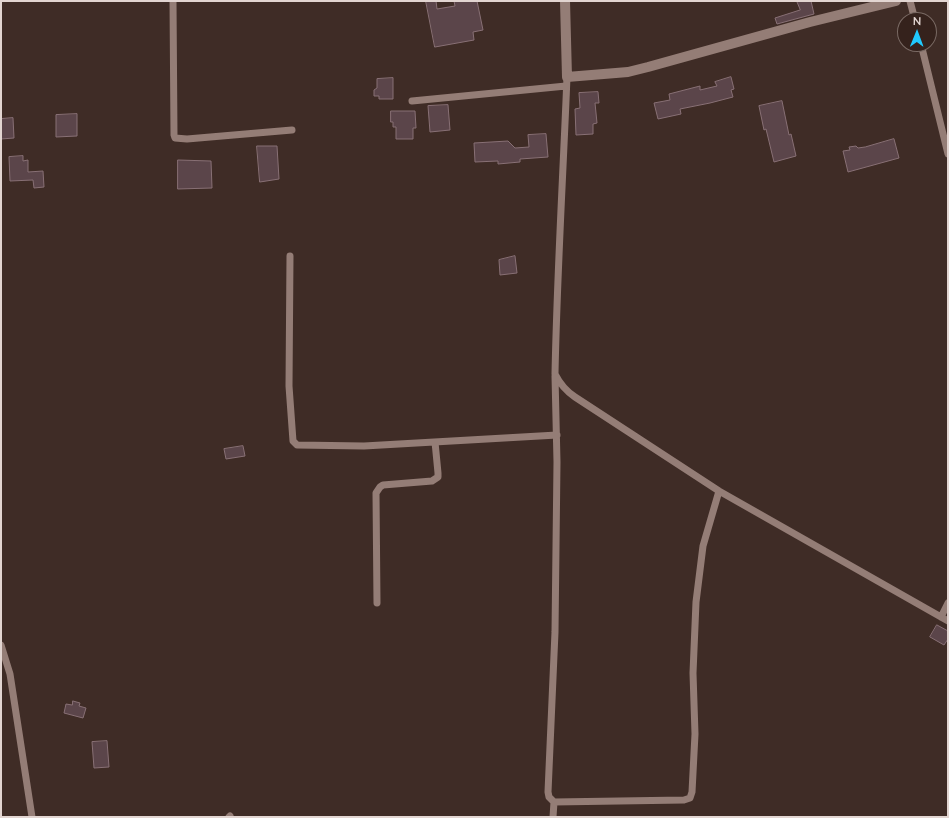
<!DOCTYPE html>
<html>
<head>
<meta charset="utf-8">
<style>
	body { margin:0 }
	#map { position:relative; width:949px; height:818px; overflow:hidden; background:#3f2c26; font-family:Lato,sans-serif }
	canvas { display:block }
	.frame { position:absolute; inset:0; border:2px solid #e2d5d1; pointer-events:none }
	.north { position:absolute; left:897px; top:12px; width:40px; height:40px; box-sizing:border-box; background:#35221c; border:1px solid #7a6a64; border-radius:50%; rotate:1deg; font-size:11px; font-weight:700; line-height:16px; text-align:center; color:#e2d5d1 }
	.north::after { content:''; display:block; margin:auto; width:14px; height:18px; background:#20c9fd; clip-path:polygon(50% 0,100% 100%,50% 72%,0 100%) }
</style>
</head>
<body>
<div id="map">
<canvas width="949" height="818"></canvas>
<div class="frame"></div>
<div class="north">N</div>
</div>
<script>
const c = document.querySelector('canvas').getContext('2d');
c.lineJoin = 'round';
function paint(path, color) {
  c.fillStyle = color;
  c.fill(path, 'evenodd');
}
function stroke(path, color, width, dash) {
  c.strokeStyle = color;
  c.lineWidth = width;
  c.lineCap = dash ? 'butt' : 'round';
  c.setLineDash(dash || []);
  c.stroke(path);
}
const building = new Path2D(`
	M 426,1 L 436,1 L 437,9 L 455,6 L 454,1 L 477,1 L 483,30 L 473,32 L 474,40 L 435,47 Z
	M 797,1 L 811,1 L 814,14 L 777,24 L 775,18 L 800,10 Z
	M 731,77 L 734,89 L 731,90 L 733,97 L 710,103 L 680,109 L 681,114 L 658,119 L 654,103 L 670,100 L 669,94 L 700,86 L 700,90 L 717,86 L 715,82 Z
	M 393,78 L 393,99 L 379,99 L 379,96 L 374,96 L 374,90 L 377,88 L 377,79 Z
	M 598,92 L 599,103 L 595,103 L 597,123 L 593,124 L 593,134 L 576,135 L 575,109 L 580,108 L 579,93 Z
	M 782,101 L 789,135 L 791,134 L 796,156 L 774,162 L 766,129 L 764,130 L 759,106 Z
	M 448,105 L 450,130 L 430,132 L 428,106 Z
	M 391,111 L 415,111 L 416,128 L 413,128 L 413,139 L 396,139 L 396,127 L 393,127 L 393,122 L 391,122 Z
	M 77,114 L 77,136 L 56,137 L 56,115 Z
	M 13,118 L 14,138 L 1,139 L 1,119 Z
	M 546,134 L 548,157 L 520,159 L 520,162 L 498,164 L 498,161 L 475,162 L 474,143 L 508,141 L 515,148 L 529,147 L 528,135 Z
	M 894,139 L 899,158 L 848,172 L 843,151 L 850,150 L 849,147 L 856,146 L 858,148 L 865,147 Z
	M 257,146 L 277,146 L 279,179 L 260,182 Z
	M 23,156 L 23,161 L 28,160 L 28,172 L 43,171 L 44,187 L 34,188 L 33,180 L 10,181 L 9,157 Z
	M 178,160 L 211,161 L 212,188 L 178,189 Z
	M 515,256 L 517,273 L 500,275 L 499,260 Z
	M 243,446 L 245,456 L 226,459 L 224,449 Z
	M 937,625 L 948,631 L 948,639 L 944,645 L 930,637 Z
	M 73,701 L 80,703 L 79,706 L 86,708 L 83,718 L 64,713 L 66,704 L 72,705 Z
	M 107,741 L 109,767 L 94,768 L 92,742 Z`);
paint(building, '#5b454a');
stroke(building, '#887075', 1);
stroke(new Path2D(`
	M 173,1 L 174,135 L 175,138 L 187,139 L 292,130
	M 910,1 L 915,20
	M 921,44 L 948,154
	M 567,77 C 563,176 557,275 555,374 C 560,384 566,391 575,397 L 719,491 L 948,621
	M 412,101 L 566,86
	M 290,256 L 289,386 L 293,441 L 297,445 L 364,446 L 557,435
	M 377,603 L 376,493 L 380,487 L 383,485 L 432,481 L 438,477 L 438,473 L 435,442
	M 941,617 L 948,603
	M 1,645 L 10,674 L 32,817
	M 554,802 L 684,800 L 690,798 L 692,792 L 695,734 L 693,673 L 696,602 L 703,546 L 719,491
	M 229,817 L 230,816
	M 553,817 L 554,802 L 549,797 L 548,792 L 555,632 L 557,462 L 555,376`), '#947d76', 7);
stroke(new Path2D(`
	M 565,1 L 567,77 L 628,72 L 648,67 L 810,22 L 896,1`), '#947d76', 10);
</script>
</body>
</html>
